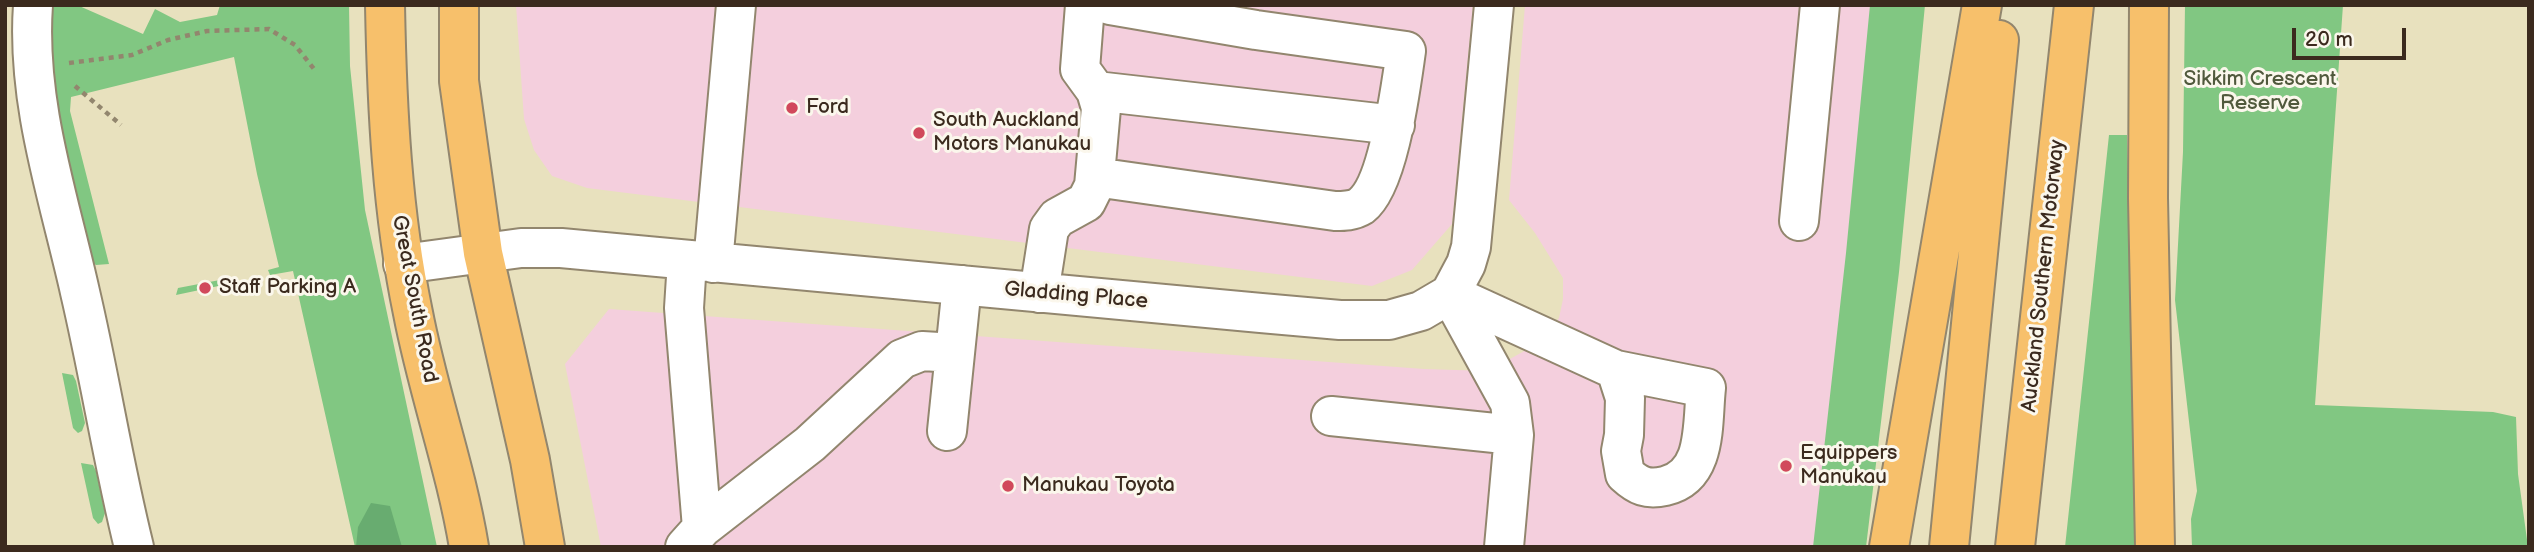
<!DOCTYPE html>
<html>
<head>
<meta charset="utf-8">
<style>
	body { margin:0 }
	#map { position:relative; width:2534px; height:552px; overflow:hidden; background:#e8e1be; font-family:"Balsamiq Sans",sans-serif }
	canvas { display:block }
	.frame { position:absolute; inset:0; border:7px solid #3b2a1e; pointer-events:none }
	.scale { position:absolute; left:2292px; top:28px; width:114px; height:32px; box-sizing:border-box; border:4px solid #3b2a1e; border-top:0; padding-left:9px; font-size:21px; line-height:24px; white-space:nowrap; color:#3b2a1e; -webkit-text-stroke:5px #fbf7ec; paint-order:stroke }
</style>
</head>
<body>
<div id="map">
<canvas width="2534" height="552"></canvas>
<div class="frame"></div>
<div class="scale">20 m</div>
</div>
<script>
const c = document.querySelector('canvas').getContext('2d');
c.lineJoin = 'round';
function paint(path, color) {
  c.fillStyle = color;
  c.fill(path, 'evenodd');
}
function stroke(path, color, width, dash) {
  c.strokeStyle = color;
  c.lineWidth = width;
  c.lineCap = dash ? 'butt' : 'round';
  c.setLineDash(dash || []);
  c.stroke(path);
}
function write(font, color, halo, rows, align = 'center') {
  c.font = font + ' "Balsamiq Sans",sans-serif';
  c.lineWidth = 6;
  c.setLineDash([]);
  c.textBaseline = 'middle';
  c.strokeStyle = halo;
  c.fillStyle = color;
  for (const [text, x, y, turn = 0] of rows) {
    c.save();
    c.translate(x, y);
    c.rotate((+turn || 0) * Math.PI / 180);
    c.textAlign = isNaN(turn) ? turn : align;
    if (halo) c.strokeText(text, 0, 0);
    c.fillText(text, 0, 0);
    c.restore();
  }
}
paint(new Path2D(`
	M 516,5 L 1473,5 L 1452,224 L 1412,270 L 1372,286 L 587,188 L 552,176 L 534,150 L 524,119 Z
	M 1525,5 L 1901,5 L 1836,547 L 601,547 L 565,364 L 609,309 L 1424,369 L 1488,371 L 1528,349 L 1547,335 L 1559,318 L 1563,299 L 1563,278 L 1535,233 L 1509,200 Z`), '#f4cfdd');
paint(new Path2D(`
	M 53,5 L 77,5 L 143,34 L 155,9 L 180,22 L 217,15 L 220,5 L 349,5 L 350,66 L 365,210 L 437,547 L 355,547 L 293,271 L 270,275 L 268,270 L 279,267 L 257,174 L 234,57 L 71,97 L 70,111 L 109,264 L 96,265 L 90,261 L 62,139 L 49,53 Z
	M 1870,5 L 1925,5 L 1899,272 L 1866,547 L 1813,547 L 1846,253 Z
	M 2185,5 L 2343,5 L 2315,405 L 2493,412 L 2516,417 L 2518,474 L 2528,547 L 2192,547 L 2191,519 L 2197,491 L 2175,300 L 2183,152 Z
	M 2109,135 L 2127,135 L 2133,393 L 2142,547 L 2065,547 Z
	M 225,279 L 229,280 L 228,284 L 176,295 L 178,288 Z
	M 62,373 L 73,375 L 76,381 L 85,423 L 82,431 L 78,433 L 73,428 Z
	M 81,463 L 93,465 L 96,471 L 105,513 L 102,522 L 98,524 L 93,518 Z`), '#81c782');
paint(new Path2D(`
	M 371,503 L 390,506 L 402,547 L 356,547 L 358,527 Z`), '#68ac70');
const minor = new Path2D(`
	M 33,5 C 26,103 59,198 80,292 C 100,377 113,463 134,547
	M 1096,91 L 1395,125
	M 1095,177 L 1335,211 C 1344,211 1353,211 1361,206 C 1389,185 1401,85 1406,51 L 1256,30 L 1110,5
	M 1799,221 L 1820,5
	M 687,261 L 684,308 L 702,528
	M 713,263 L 736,5
	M 403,264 L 521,248 L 561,248 L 1261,313 L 1340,320 L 1389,320 L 1421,311 L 1450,294 L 1466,264 L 1471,247 L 1494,5
	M 1039,293 L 1049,229 L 1057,218 L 1086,202 L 1094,186 L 1101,108 L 1096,91 L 1080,69 L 1085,5
	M 1450,294 L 1616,370 L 1706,388 C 1702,424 1708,476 1665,486 C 1647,490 1638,486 1625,474 L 1621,451 L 1624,435 L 1625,398 L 1616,370
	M 1450,294 L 1510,403 L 1514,435 L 1504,547
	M 1331,416 L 1514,435
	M 947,431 L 962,285
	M 685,547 L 702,528 L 810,444 L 902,359 L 922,351 L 955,353`);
const major = new Path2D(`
	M 385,5 C 387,109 392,212 413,313 C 428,392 456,468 469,547
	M 459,5 L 459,81 L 483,253 L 530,460 L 545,547`);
const highway = new Path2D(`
	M 2149,5 L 2148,198 L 2155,547
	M 1889,547 L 1982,5
	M 1949,547 L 1999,40
	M 2015,547 L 2074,5`);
stroke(minor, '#92866e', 42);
stroke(major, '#92866e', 42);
stroke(highway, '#92866e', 42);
stroke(new Path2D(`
	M 69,63 L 132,55 L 168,40 L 207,31 L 269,29 L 295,45 L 314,69
	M 75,86 L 121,125`), '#92866e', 4.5, [5, 5]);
stroke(minor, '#fff', 38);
stroke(major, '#f7c06b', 38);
stroke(highway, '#f7c06b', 38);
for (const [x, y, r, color] of [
	[792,108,7,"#d1495b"],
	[919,133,7,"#d1495b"],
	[205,288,7,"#d1495b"],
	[1786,466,7,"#d1495b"],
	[1008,486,7,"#d1495b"]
]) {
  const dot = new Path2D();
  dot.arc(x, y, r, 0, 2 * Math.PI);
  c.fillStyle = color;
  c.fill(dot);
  stroke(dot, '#fbf7ec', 2.5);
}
write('21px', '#50593c', '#fbf7ec', [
	["Sikkim Crescent",2260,80],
	["Reserve",2260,104]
]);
write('21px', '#3b2a1e', '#fbf7ec', [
	["Ford",806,108],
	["South Auckland",933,121],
	["Motors Manukau",933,145],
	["Staff Parking A",219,288],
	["Equippers",1800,454],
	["Manukau",1800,478],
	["Manukau Toyota",1022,486]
], 'left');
write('21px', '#3b2a1e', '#fbf7ec', [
	["Auckland Southern Motorway",2044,276,-84],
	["Gladding Place",1076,296,5],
	["Great South Road",414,299,79]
]);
</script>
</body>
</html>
